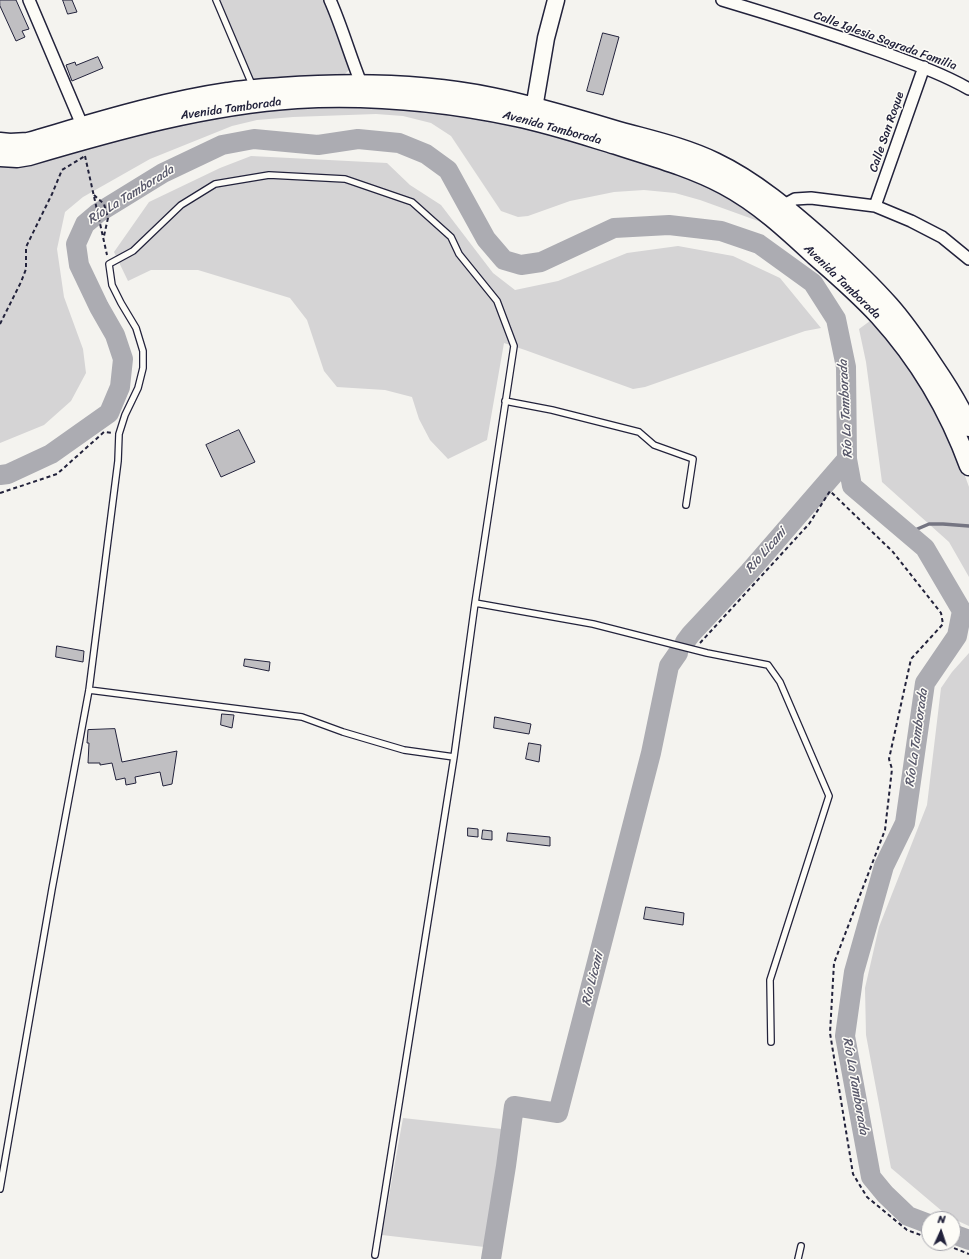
<!DOCTYPE html>
<html>
<head>
<meta charset="utf-8">
<style>
	body { margin:0 }
	#map { position:relative; width:969px; height:1259px; overflow:hidden; background:#f4f3ef; font-family:Sriracha,sans-serif }
	canvas { display:block }
	.north { position:absolute; left:921px; top:1211px; width:40px; height:40px; box-sizing:border-box; background:#fdfcf7; border:1px solid #a5a5ac; border-radius:50%; rotate:3deg; font-size:11px; font-weight:700; line-height:16px; text-align:center; color:#22223b }
	.north::after { content:''; display:block; margin:auto; width:14px; height:18px; background:#22223b; clip-path:polygon(50% 0,100% 100%,50% 72%,0 100%) }
</style>
</head>
<body>
<div id="map">
<canvas width="969" height="1259"></canvas>
<div class="north">N</div>
</div>
<script>
const c = document.querySelector('canvas').getContext('2d');
c.lineJoin = 'round';
function paint(path, color) {
  c.fillStyle = color;
  c.fill(path, 'evenodd');
}
function stroke(path, color, width, dash) {
  c.strokeStyle = color;
  c.lineWidth = width;
  c.lineCap = dash ? 'butt' : 'round';
  c.setLineDash(dash || []);
  c.stroke(path);
}
function write(font, color, halo, rows, align = 'center') {
  c.font = font + ' Sriracha,sans-serif';
  c.lineWidth = 3;
  c.setLineDash([]);
  c.textBaseline = 'middle';
  c.strokeStyle = halo;
  c.fillStyle = color;
  for (const [text, x, y, turn = 0] of rows) {
    c.save();
    c.translate(x, y);
    c.rotate((+turn || 0) * Math.PI / 180);
    c.textAlign = isNaN(turn) ? turn : align;
    if (halo) c.strokeText(text, 0, 0);
    c.fillText(text, 0, 0);
    c.restore();
  }
}
paint(new Path2D(`
	M 220,0 L 325,0 L 336,27 L 350,69 L 344,75 L 285,80 L 253,79 Z
	M 330,104 L 440,110 L 539,130 L 688,176 L 747,205 L 849,292 L 912,367 L 953,443 L 969,487 L 969,577 L 949,542 L 882,482 L 866,362 L 859,329 L 870,321 L 805,259 L 761,222 L 700,200 L 675,193 L 644,190 L 614,192 L 570,201 L 528,216 L 518,217 L 501,211 L 451,136 L 431,123 L 403,116 L 376,114 L 293,117 L 257,120 L 232,126 L 150,159 L 83,197 L 65,212 L 57,249 L 64,297 L 83,349 L 86,373 L 71,401 L 44,425 L 0,443 L 0,163 L 132,132 L 212,116 Z
	M 251,156 L 387,163 L 410,185 L 441,205 L 493,273 L 515,290 L 558,281 L 627,253 L 678,246 L 733,256 L 780,278 L 821,328 L 805,331 L 645,387 L 633,389 L 525,350 L 504,343 L 487,440 L 448,459 L 430,440 L 419,419 L 412,397 L 385,390 L 337,387 L 324,371 L 307,320 L 290,298 L 198,270 L 151,270 L 128,281 L 114,252 L 149,202 L 220,168 Z
	M 969,653 L 969,1226 L 949,1217 L 891,1168 L 866,1035 L 865,988 L 879,927 L 927,805 L 941,688 L 952,672 Z
	M 403,1118 L 511,1130 L 493,1248 L 382,1235 Z`), '#d5d4d5');
stroke(new Path2D(`
	M 908,533 L 929,524 L 943,524 L 969,526`), '#757582', 3.5);
stroke(new Path2D(`
	M 0,475 L 8,474 L 51,454 L 109,413 L 120,387 L 123,359 L 115,335 L 99,307 L 79,265 L 76,244 L 85,224 L 98,213 L 163,173 L 222,145 L 254,139 L 318,145 L 358,139 L 399,143 L 426,154 L 448,170 L 486,239 L 504,260 L 521,265 L 541,262 L 614,228 L 669,225 L 721,231 L 759,244 L 813,283 L 836,319 L 846,367 L 847,459 L 852,486 L 925,548 L 962,611 L 957,636 L 925,683 L 905,823 L 884,866 L 854,972 L 845,1036 L 871,1177 L 885,1194 L 908,1216 L 929,1224
	M 685,642 L 691,634 L 749,572 L 847,459
	M 953,1234 L 969,1240
	M 491,1259 L 506,1166 L 514,1106 L 558,1113 L 651,753 L 669,666 L 678,653`), '#acacb2', 20);
const building = new Path2D(`
	M 0,0 L 16,0 L 29,29 L 22,31 L 25,37 L 16,41 L 0,6 Z
	M 63,0 L 72,0 L 77,12 L 68,14 Z
	M 603,33 L 619,37 L 603,95 L 587,91 Z
	M 98,57 L 103,68 L 72,81 L 66,65 L 75,62 L 76,65 Z
	M 239,430 L 255,462 L 221,477 L 206,445 Z
	M 57,646 L 84,651 L 83,662 L 56,657 Z
	M 245,659 L 270,662 L 269,671 L 244,666 Z
	M 222,714 L 234,715 L 232,728 L 221,725 Z
	M 495,717 L 531,724 L 529,734 L 494,728 Z
	M 115,729 L 122,762 L 177,751 L 172,784 L 163,786 L 160,772 L 135,777 L 136,783 L 126,785 L 125,778 L 116,780 L 112,763 L 100,765 L 100,763 L 88,763 L 89,743 L 87,743 L 88,730 Z
	M 529,743 L 541,745 L 539,762 L 526,759 Z
	M 468,828 L 478,829 L 478,837 L 468,836 Z
	M 483,830 L 492,831 L 492,840 L 482,839 Z
	M 508,833 L 550,837 L 550,846 L 507,841 Z
	M 646,907 L 684,913 L 683,925 L 644,919 Z`);
paint(building, '#c0bfc2');
stroke(building, '#22223b', 1);
const lane = new Path2D(`
	M 216,0 L 253,87
	M 505,401 L 552,410 L 639,432 L 654,445 L 693,459 L 686,505
	M 475,603 L 593,624 L 707,653 L 768,665 L 780,682 L 829,796 L 770,980 L 771,1042
	M 89,690 L 302,717 L 343,732 L 404,750 L 454,757
	M 0,1189 L 52,889 L 89,690 L 118,461 L 119,434 L 125,415 L 138,388 L 143,368 L 143,351 L 136,328 L 121,303 L 112,285 L 109,264 L 133,251 L 181,205 L 215,184 L 269,175 L 345,179 L 412,202 L 451,237 L 459,254 L 497,301 L 514,346 L 475,603 L 454,757 L 375,1255
	M 798,1259 L 801,1246`);
const street = new Path2D(`
	M 29,0 L 85,132
	M 330,0 C 342,27 350,56 361,83
	M 722,0 C 776,16 829,33 882,52 C 911,63 941,73 969,89
	M 784,205 L 795,199 L 811,198 L 875,206 L 911,221 L 942,237 L 969,259
	M 875,206 L 924,67`);
const secondary = new Path2D(`
	M 532,120 L 546,38 L 556,0`);
const primary = new Path2D(`
	M 0,142 L 10,143 L 28,142 C 94,123 160,102 228,92 C 245,89 264,88 281,87 C 351,82 423,83 492,97 C 532,105 572,117 612,129 C 646,139 682,146 715,162 C 755,181 790,211 824,241 C 846,261 869,282 889,305 C 906,324 920,345 934,366 C 947,385 960,405 969,427
	M 0,157 L 17,158 L 29,156 C 117,130 206,105 297,99 C 370,95 445,102 516,117 C 550,124 583,135 616,145 C 653,157 690,167 724,185 C 758,203 787,230 815,256 C 837,275 859,294 879,316 C 918,359 949,411 969,466`);
stroke(lane, '#22223b', 8);
stroke(street, '#22223b', 14);
stroke(secondary, '#22223b', 19);
stroke(primary, '#22223b', 21);
stroke(new Path2D(`
	M 85,156 L 107,255
	M 94,195 L 104,204 L 108,218 L 104,236
	M 0,324 L 21,282 L 26,269 L 26,247 L 52,194 L 62,170 L 85,156
	M 0,493 L 57,474 L 104,432 L 112,433
	M 700,643 L 809,524 L 830,491 L 893,552 L 941,613 L 943,624 L 911,659 L 889,759 L 892,769 L 885,830 L 834,963 L 830,1033 L 853,1174 L 867,1197 L 907,1230 L 929,1238
	M 941,1243 L 969,1254`), '#22223b', 2, [4, 3]);
stroke(lane, '#fdfcf7', 5.5);
stroke(street, '#fdfcf7', 11);
stroke(secondary, '#fdfcf7', 16);
stroke(primary, '#fdfcf7', 18);
write('12px', '#22223b', '#fdfcf7', [
	["Calle Iglesia Sagrada Familia",885,41,20],
	["Avenida Tamborada",231,109,-8],
	["Avenida Tamborada",552,128,15],
	["Calle San Roque",887,132,-71],
	["Avenida Tamborada",842,282,44]
]);
write('italic 13px', '#59596b', '#fdfcf7', [
	["Río La Tamborada",131,195,-32],
	["Río La Tamborada",846,409,-93],
	["Río Licani",766,551,-49],
	["Río La Tamborada",917,738,-82],
	["Río Licani",593,979,-76],
	["Río La Tamborada",855,1086,80]
]);
</script>
</body>
</html>
